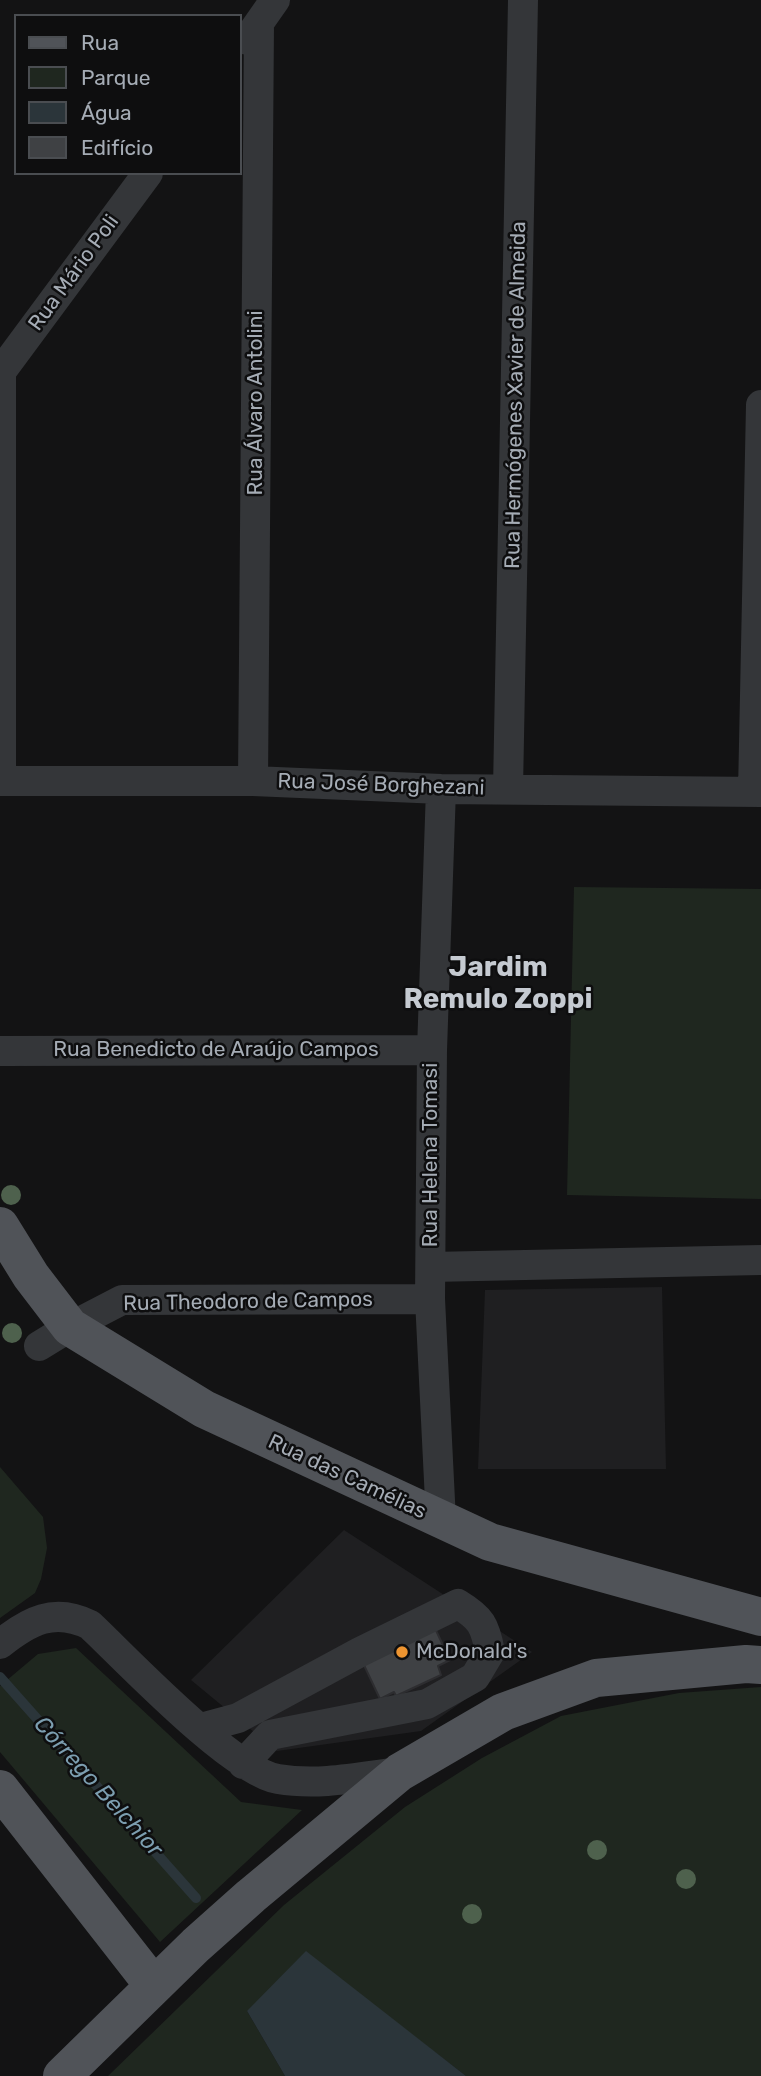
<!DOCTYPE html>
<html>
<head>
<meta charset="utf-8">
<style>
	body { margin:0 }
	#map { position:relative; width:761px; height:2076px; overflow:hidden; background:#131314; font-family:Rubik,sans-serif }
	canvas { display:block }
	.legend { position:absolute; left:14px; top:14px; width:228px; height:161px; box-sizing:border-box; background:#0e0e0f; border:2px solid #4a4d51; margin:0; padding:9px 12px; list-style:none; font-size:21px; color:#a5acb5 }
	.legend li { display:flex; align-items:center; gap:14px; height:35px }
	.legend b { width:35px; border:2px solid #4a4d51 }
</style>
</head>
<body>
<div id="map">
<canvas width="761" height="2076"></canvas>
<ul class="legend">
<li><b style="height:9px;background:#505358"></b>Rua</li>
<li><b style="height:19px;background:#1f271f"></b>Parque</li>
<li><b style="height:19px;background:#2b353a"></b>Água</li>
<li><b style="height:19px;background:#3f4144"></b>Edifício</li>
</ul>
</div>
<script>
const c = document.querySelector('canvas').getContext('2d');
c.lineJoin = 'round';
function paint(path, color) {
  c.fillStyle = color;
  c.fill(path, 'evenodd');
}
function stroke(path, color, width, dash) {
  c.strokeStyle = color;
  c.lineWidth = width;
  c.lineCap = dash ? 'butt' : 'round';
  c.setLineDash(dash || []);
  c.stroke(path);
}
function write(font, color, halo, rows, align = 'center') {
  c.font = font + ' Rubik,sans-serif';
  c.lineWidth = 5;
  c.setLineDash([]);
  c.textBaseline = 'middle';
  c.strokeStyle = halo;
  c.fillStyle = color;
  for (const [text, x, y, turn = 0] of rows) {
    c.save();
    c.translate(x, y);
    c.rotate((+turn || 0) * Math.PI / 180);
    c.textAlign = isNaN(turn) ? turn : align;
    if (halo) c.strokeText(text, 0, 0);
    c.fillText(text, 0, 0);
    c.restore();
  }
}
paint(new Path2D(`
	M 662,1287 L 666,1469 L 478,1469 L 485,1290 Z
	M 344,1530 L 532,1652 L 421,1731 L 277,1751 L 191,1680 Z`), '#1f1f21');
paint(new Path2D(`
	M 574,887 L 761,889 L 761,1199 L 567,1195 Z
	M 0,1467 L 43,1517 L 47,1548 L 41,1579 L 35,1593 L 0,1618 Z
	M 76,1648 L 241,1802 L 302,1810 L 160,1942 L 0,1752 L 0,1686 L 38,1654 Z
	M 761,1687 L 761,2076 L 466,2076 L 359,1994 L 247,2011 L 285,2076 L 108,2076 L 284,1905 L 405,1807 L 482,1758 L 561,1716 L 679,1693 Z`), '#1f271f');
paint(new Path2D(`
	M 306,1951 L 466,2076 L 285,2076 L 247,2011 Z`), '#2b353a');
stroke(new Path2D(`
	M 0,1677 L 196,1898`), '#2b353a', 10);
const building = new Path2D(`
	M 432,1622 L 450,1660 L 438,1666 L 441,1675 L 396,1696 L 394,1692 L 380,1699 L 354,1644 Z`);
paint(building, '#3f4144');
stroke(building, '#2d2d30', 2);
stroke(new Path2D(`
	M 247,40 L 275,0
	M 1,372 L 1,781
	M 0,373 L 148,173
	M 0,781 L 253,781 L 441,789 L 761,792
	M 253,781 L 259,24
	M 441,789 L 432,1050 L 430,1299 L 441,1521
	M 508,789 L 523,0
	M 753,792 L 761,405
	M 0,1051 L 432,1050
	M 431,1267 L 761,1260
	M 39,1346 L 70,1327 L 122,1300 L 430,1299
	M 0,1644 C 29,1621 54,1607 90,1625 C 128,1661 232,1771 278,1779 C 319,1786 360,1777 400,1772
	M 201,1728 L 238,1718 L 360,1652 L 458,1604 C 481,1618 485,1625 490,1652 L 475,1677 L 427,1704 L 270,1735 L 243,1764`), '#343639', 30);
stroke(new Path2D(`
	M 0,1226 L 31,1276 L 70,1327 L 204,1409 L 490,1542 L 761,1617
	M 0,1789 L 154,1986
	M 62,2076 L 196,1945 L 251,1896 L 400,1772 L 503,1712 L 596,1678 L 746,1664 L 761,1665`), '#505358', 38);
c.fillStyle = '#4e614d';
for (const [x, y] of [
	[11,1195],
	[12,1333],
	[597,1850],
	[686,1879],
	[472,1914]
]) {
  c.beginPath();
  c.arc(x, y, 10, 0, 2 * Math.PI);
  c.fill();
}
for (const [x, y, r, color] of [
	[402,1652,7,"#ee9531"]
]) {
  const dot = new Path2D();
  dot.arc(x, y, r, 0, 2 * Math.PI);
  c.fillStyle = color;
  c.fill(dot);
  stroke(dot, '#0e0e0f', 2.5);
}
write('21px', '#a5acb5', '#0e0e0f', [
	["Rua Mário Poli",74,273,-54],
	["Rua Hermógenes Xavier de Almeida",516,395,-89],
	["Rua Álvaro Antolini",256,403,-90],
	["Rua José Borghezani",381,785,2],
	["Rua Benedicto de Araújo Campos",216,1050],
	["Rua Helena Tomasi",431,1155,-90],
	["Rua Theodoro de Campos",248,1302,-1],
	["Rua das Camélias",347,1477,25]
]);
write('21px', '#a5acb5', '#0e0e0f', [
	["McDonald's",416,1652]
], 'left');
write('italic 23px', '#7c9eb0', '#0e0e0f', [
	["Córrego Belchior",98,1787,48]
]);
write('bold 28px', '#c5cad1', '#0e0e0f', [
	["Jardim",498,968],
	["Remulo Zoppi",498,1000]
]);
</script>
</body>
</html>
